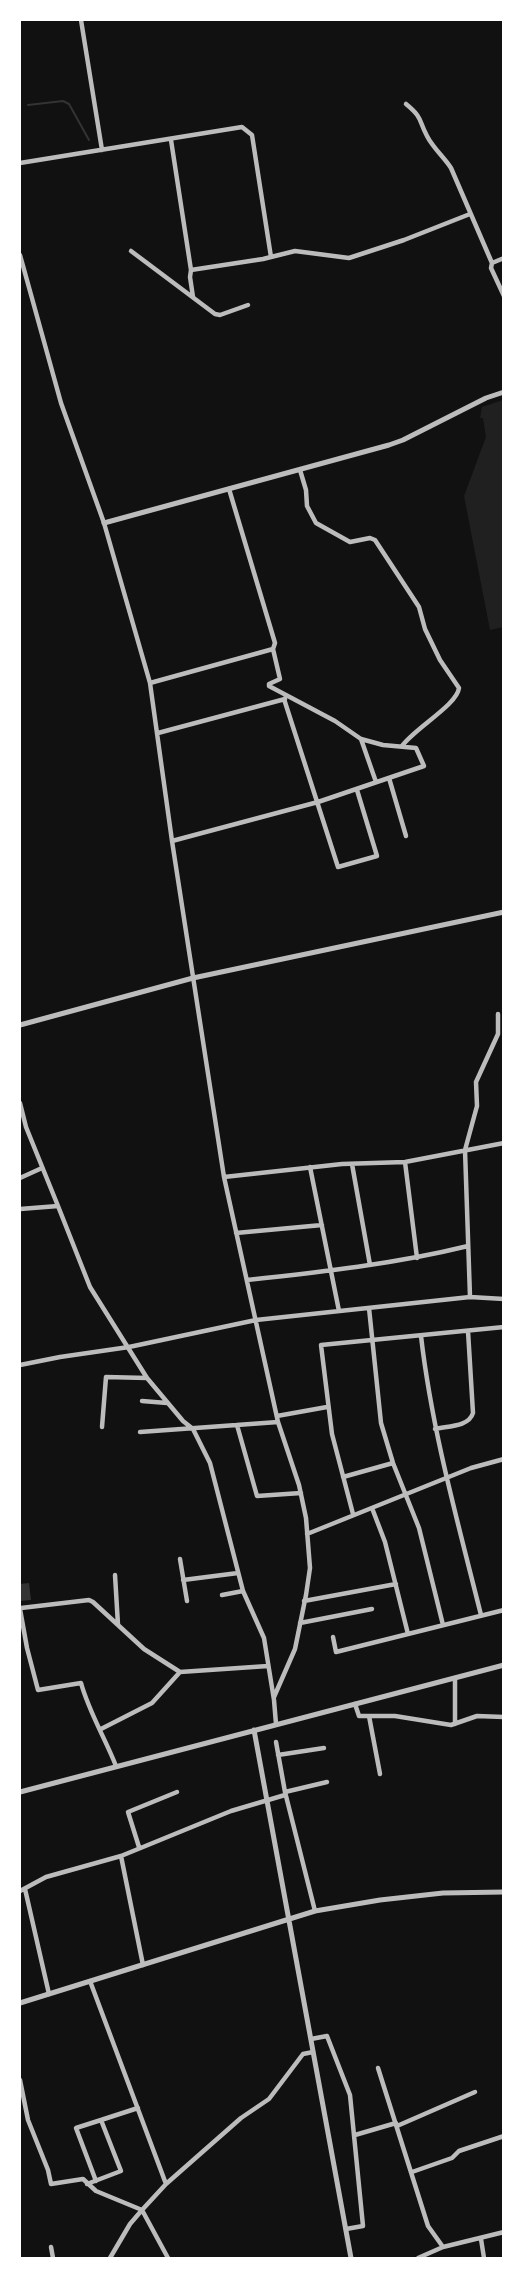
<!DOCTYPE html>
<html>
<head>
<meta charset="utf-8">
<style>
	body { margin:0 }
	#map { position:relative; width:523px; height:2278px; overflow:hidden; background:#111; font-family:"Crimson Pro",serif }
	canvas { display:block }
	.frame { position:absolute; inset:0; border:21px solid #fff; pointer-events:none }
</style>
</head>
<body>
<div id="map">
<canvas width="523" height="2278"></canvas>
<div class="frame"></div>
</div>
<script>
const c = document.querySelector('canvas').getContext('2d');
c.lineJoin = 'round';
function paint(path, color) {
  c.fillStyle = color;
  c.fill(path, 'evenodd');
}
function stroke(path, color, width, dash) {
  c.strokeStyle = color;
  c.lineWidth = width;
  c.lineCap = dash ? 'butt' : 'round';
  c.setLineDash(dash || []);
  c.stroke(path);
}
paint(new Path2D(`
	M 503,400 L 503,627 L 490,630 L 464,496 L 486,437 L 483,418 L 480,418 L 482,407 Z`), '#202020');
paint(new Path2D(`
	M 29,1583 L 31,1600 L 20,1601 L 20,1584 Z`), '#333');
stroke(new Path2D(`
	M 28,105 L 63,101 L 69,104 L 89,140`), '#333', 2);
stroke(new Path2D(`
	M 81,20 L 102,150
	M 406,104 C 423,118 418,119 427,136 C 433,148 444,157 451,168 L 492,263 L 491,268 L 504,296
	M 171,140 L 191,270 L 190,277 L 193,297
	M 20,163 L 242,127 L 252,135 L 271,257
	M 131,251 L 215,314 L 220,315 L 248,305
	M 20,255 L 61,403 L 104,523 L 150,683 L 172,841 L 224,1177 L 278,1422 L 299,1485 L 306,1518 L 310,1568 L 306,1595 L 295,1649 L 274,1697
	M 492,263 L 504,258
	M 191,270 L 263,259 L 295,251 L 349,258 L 404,240 L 470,214
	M 300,470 L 306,490 L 307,506 L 316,523 L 350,542 L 370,538 L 375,540 L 419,607 L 425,629 L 440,660 L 459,688 C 457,705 415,728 402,746
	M 150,683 L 273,649
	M 284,699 L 338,867 L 377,856 L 357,790
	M 158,733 L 285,699
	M 361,739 L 376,782
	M 389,778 L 406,836
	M 172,841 L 318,802 L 424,766 L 416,748 L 383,745 L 361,739 L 335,721 L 269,686 L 269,684 L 280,679 L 273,649 L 275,643 L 229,489
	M 20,1103 L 26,1127 L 58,1206
	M 405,1162 L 417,1258
	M 352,1164 L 370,1265
	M 310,1167 L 339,1311
	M 224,1177 L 342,1164 L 405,1162 L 504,1143
	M 20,1178 L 42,1168
	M 20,1209 L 58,1206 L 90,1287 L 147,1378 L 183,1421 L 193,1429 L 210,1463 L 243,1591 L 264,1638 L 274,1700 L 276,1724
	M 236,1233 L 322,1225
	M 247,1280 C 321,1272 395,1264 468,1246
	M 470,1297 L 465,1150 L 477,1106 L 476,1082 L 498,1034 L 498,1014
	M 369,1308 L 381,1423 L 393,1463 L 419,1528 L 443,1625
	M 421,1336 C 432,1431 458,1523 481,1615
	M 20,1365 L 60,1357 L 129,1347 L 256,1320 L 470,1297 L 504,1299
	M 142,1401 L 167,1403
	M 277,1416 L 327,1407
	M 237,1425 L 257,1496 L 301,1493
	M 102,1427 L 106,1377 L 147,1378
	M 435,1429 C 447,1426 469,1427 473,1413 L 468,1331
	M 140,1432 L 278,1422
	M 343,1477 L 393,1463
	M 372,1508 L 385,1542 L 408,1634
	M 353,1514 L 332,1434 L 321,1345 L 504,1327
	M 307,1534 L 471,1468 L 504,1459
	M 180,1559 L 187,1601
	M 115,1575 L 118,1625
	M 183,1580 L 238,1573
	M 222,1595 L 243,1591
	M 304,1601 L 396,1584
	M 21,1608 L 89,1600 L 93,1602 L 144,1649 L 180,1672 L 268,1666
	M 20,1609 L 27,1648 L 38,1690 L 81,1683 C 89,1712 105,1738 116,1766
	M 300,1623 L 372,1609
	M 333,1637 L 336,1652 L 504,1610
	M 355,1704 L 359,1716 L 395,1716 L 451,1725 L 477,1716 L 504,1717
	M 369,1716 L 380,1774
	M 455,1724 L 455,1678
	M 101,1729 L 152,1703 L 180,1672
	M 276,1742 L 285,1792 L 315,1911
	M 278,1755 L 324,1748
	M 285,1792 L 327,1782
	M 139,1847 L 128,1812 L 177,1792
	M 121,1856 L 143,1965
	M 25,1889 L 49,1994
	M 20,1891 L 46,1877 L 121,1856 L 231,1811 L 285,1795
	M 90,1981 L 166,2184
	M 311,2039 L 327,2036 L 350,2095 L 363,2226 L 346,2229
	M 378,2068 L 428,2226 L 443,2247
	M 20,2080 L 28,2120 L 48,2170 L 51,2184 L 83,2179 L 96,2191 L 142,2210 L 168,2258
	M 397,2126 L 475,2092
	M 355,2135 L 396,2123
	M 412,2172 L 452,2158 L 459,2151 L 504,2136
	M 96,2181 L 76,2128 L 101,2120
	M 87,2184 L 121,2171 L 101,2120 L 138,2108
	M 481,2239 L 484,2258
	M 51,2247 L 53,2258
	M 110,2258 L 130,2224 L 142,2210 L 166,2184 L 241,2118 L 269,2099 L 303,2054 L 313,2052
	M 418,2258 L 443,2247 L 504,2232`), '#bcbcbc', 4.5);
stroke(new Path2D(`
	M 104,523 L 389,445 L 403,440 L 486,398 L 504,392
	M 20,1025 L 193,978 L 504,912
	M 254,1730 L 351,2258
	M 20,1792 L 504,1665
	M 20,2003 L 315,1911 L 380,1900 L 443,1893 L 504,1892`), '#bcbcbc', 5);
</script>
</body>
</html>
